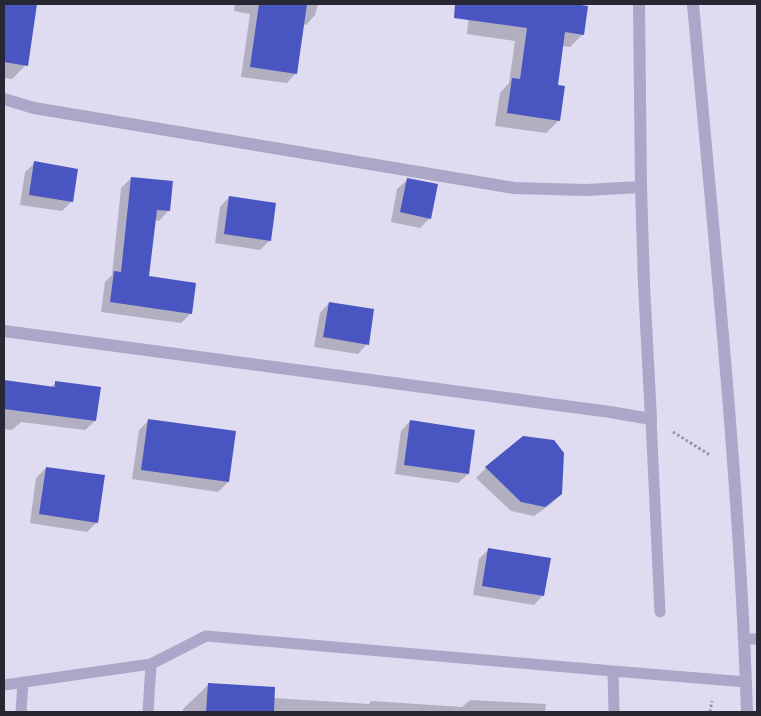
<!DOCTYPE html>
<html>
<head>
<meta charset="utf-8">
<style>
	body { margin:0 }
	#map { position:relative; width:761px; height:716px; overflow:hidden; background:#dfdbf0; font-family:"Fira Sans",sans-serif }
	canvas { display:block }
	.frame { position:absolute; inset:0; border:5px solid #282835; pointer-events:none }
</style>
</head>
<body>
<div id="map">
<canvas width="761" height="716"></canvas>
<div class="frame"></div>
</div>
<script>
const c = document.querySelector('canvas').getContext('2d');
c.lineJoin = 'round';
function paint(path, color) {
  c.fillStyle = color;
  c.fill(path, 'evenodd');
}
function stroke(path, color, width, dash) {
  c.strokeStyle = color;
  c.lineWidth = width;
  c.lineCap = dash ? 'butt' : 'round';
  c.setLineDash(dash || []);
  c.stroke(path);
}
paint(new Path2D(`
	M 4,4 L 36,4 L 26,65 L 12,79 L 4,78 Z
	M 235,4 L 318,4 L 315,15 L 306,25 L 303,24 L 296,73 L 287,83 L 241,77 L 250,14 L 234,11 Z
	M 473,4 L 564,4 L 587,7 L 583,34 L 570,47 L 562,46 L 556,86 L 559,120 L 546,133 L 495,126 L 500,93 L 509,83 L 515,41 L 467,34 L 470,6 Z
	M 35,163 L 71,202 L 62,211 L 20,205 L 25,172 Z
	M 131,178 L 171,182 L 168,211 L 159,221 L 154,220 L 148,277 L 191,313 L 181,323 L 101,312 L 105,282 L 112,275 L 121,188 Z
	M 407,180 L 430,218 L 420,228 L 391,222 L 397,189 Z
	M 229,197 L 270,240 L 260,250 L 215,243 L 220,207 Z
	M 329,303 L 367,344 L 358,354 L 314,347 L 320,313 Z
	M 4,381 L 50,388 L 56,382 L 95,421 L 85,430 L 21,422 L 12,430 L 4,429 Z
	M 149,420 L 235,432 L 228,482 L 218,492 L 132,479 L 139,430 Z
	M 410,421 L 468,474 L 458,483 L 395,474 L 401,431 Z
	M 523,437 L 561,494 L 551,504 L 534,516 L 511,511 L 476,478 L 486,468 Z
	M 46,468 L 97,522 L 87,532 L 30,523 L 36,478 Z
	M 489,549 L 543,595 L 534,605 L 473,595 L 479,559 Z
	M 209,684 L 273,698 L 369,704 L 371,701 L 462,707 L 470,700 L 546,704 L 545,712 L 183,712 L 183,709 Z`), '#0003');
paint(new Path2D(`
	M 4,4 L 37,4 L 28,66 L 4,62 Z
	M 259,4 L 307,4 L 297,74 L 250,67 Z
	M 455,4 L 574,4 L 588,6 L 584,35 L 565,32 L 558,85 L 565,86 L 560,121 L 507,113 L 512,78 L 520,79 L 527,28 L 454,18 Z
	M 34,161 L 78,169 L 73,202 L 29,195 Z
	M 131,177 L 173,181 L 170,211 L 157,210 L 149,276 L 196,283 L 192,314 L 110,302 L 114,271 L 121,272 Z
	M 407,178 L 438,184 L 431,219 L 400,212 Z
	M 229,196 L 276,203 L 271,241 L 224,234 Z
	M 329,302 L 374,309 L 369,345 L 323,337 Z
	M 4,380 L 55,387 L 55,381 L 101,387 L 96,421 L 4,409 Z
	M 148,419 L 236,431 L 229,482 L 141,470 Z
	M 410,420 L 475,430 L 469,474 L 404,465 Z
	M 523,436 L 554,440 L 564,453 L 562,494 L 545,507 L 521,502 L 485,467 Z
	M 46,467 L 105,475 L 98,523 L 39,514 Z
	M 488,548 L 551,558 L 544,596 L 482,586 Z
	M 208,683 L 275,687 L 274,712 L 206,712 Z`), '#4955c0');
stroke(new Path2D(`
	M 673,432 L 710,455
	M 710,712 L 712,701`), '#9592b4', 3, [2.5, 2.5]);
stroke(new Path2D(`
	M 651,419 L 660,612
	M 744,639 L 757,639
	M 613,671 L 746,682
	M 4,685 L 151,664
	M 21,712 L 23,682
	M 148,712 L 151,664 L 206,636 L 613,671 L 614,712`), '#aba7c8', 11);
stroke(new Path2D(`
	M 693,4 C 714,240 739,475 747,712
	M 4,99 L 34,108 L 514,188 L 586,190 L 641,187
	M 4,331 L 610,412 L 651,419 L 644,285 L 641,187 L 639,4`), '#aba7c8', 12);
</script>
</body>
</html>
